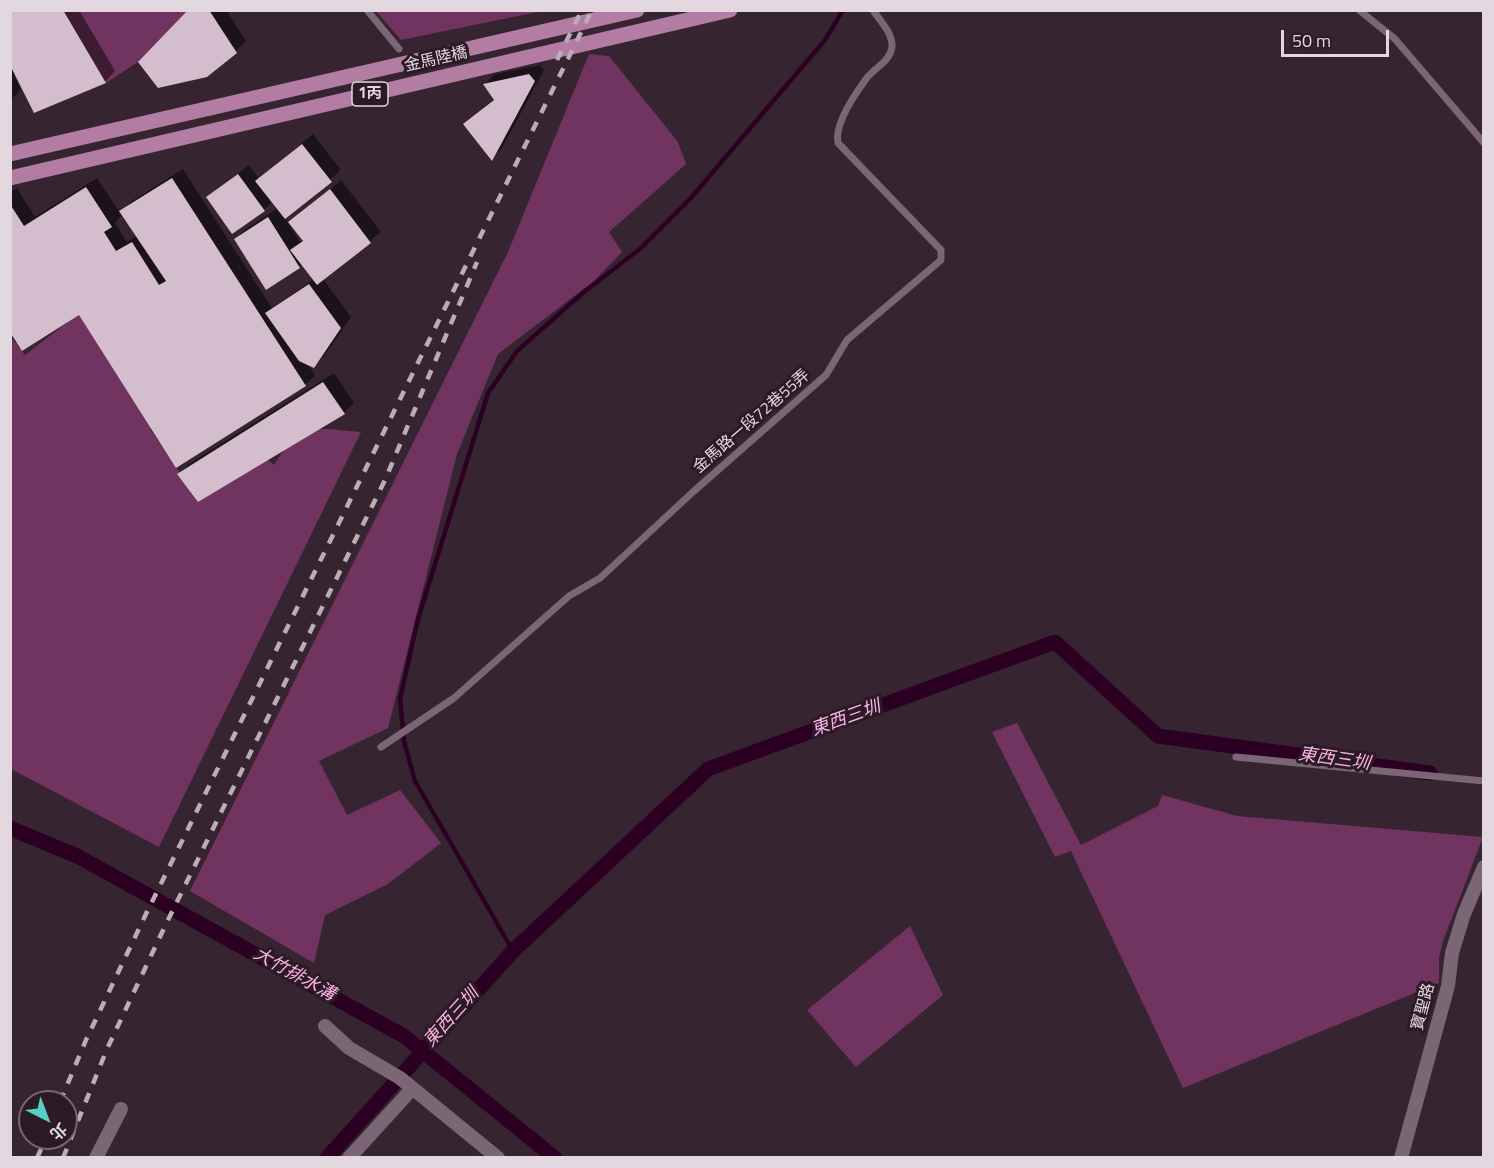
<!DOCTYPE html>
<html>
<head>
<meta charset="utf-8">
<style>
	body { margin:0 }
	#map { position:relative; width:1494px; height:1168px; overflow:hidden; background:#362531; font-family:"Titillium Web","Noto Sans TC",sans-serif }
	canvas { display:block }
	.frame { position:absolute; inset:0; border:12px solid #e4d8e0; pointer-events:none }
	.north { position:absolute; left:18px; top:1090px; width:60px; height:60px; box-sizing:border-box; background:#2c1b27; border:2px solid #766771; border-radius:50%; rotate:138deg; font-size:16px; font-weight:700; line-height:24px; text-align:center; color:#e4d8e0 }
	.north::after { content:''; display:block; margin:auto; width:21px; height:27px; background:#55cec4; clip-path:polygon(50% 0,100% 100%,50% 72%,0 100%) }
	.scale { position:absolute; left:1281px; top:30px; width:108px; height:27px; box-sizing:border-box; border:3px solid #e4d8e0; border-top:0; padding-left:8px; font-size:18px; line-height:21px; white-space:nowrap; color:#e4d8e0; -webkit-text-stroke:4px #2c1b27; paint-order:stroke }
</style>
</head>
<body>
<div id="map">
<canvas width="1494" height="1168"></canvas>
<div class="frame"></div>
<div class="north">北</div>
<div class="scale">50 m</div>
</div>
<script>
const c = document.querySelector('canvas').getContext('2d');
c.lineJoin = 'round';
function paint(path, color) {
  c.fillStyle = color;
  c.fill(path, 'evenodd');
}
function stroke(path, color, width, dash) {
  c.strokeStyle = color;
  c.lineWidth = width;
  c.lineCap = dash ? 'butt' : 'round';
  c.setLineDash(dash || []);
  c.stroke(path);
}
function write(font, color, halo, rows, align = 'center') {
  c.font = font + ' "Titillium Web","Noto Sans TC",sans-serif';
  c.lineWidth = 6;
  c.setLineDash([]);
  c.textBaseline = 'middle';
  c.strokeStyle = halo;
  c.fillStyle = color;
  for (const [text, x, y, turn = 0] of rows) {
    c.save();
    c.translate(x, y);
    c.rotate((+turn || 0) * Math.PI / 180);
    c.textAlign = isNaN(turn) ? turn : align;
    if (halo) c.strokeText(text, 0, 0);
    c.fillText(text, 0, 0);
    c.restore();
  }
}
paint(new Path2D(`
	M 63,11 L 188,11 L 138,62 L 106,83 Z
	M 376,11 L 542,11 L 401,40 Z
	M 589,54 L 609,56 L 678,142 L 686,164 L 609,232 L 622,252 L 594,281 L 498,354 L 457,454 L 388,728 L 319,761 L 347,815 L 400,790 L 441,843 L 388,884 L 325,915 L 314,963 L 190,891 L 508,252 Z
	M 86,308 L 156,413 L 150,429 L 187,483 L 266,458 L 274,465 C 302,421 313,428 361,432 L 159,847 L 11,769 L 10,336 L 25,355 Z
	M 1017,723 L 1081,845 L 1158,806 L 1162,795 L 1237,816 L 1483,837 L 1443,941 L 1439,958 L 1439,983 L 1183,1088 L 1071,851 L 1055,857 L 992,732 Z
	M 910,926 L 943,995 L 856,1067 L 807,1010 Z`), '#713461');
paint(new Path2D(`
	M 10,10 L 79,10 L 115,71 L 105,82 L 16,74 L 14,75 L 21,90 L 10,100 Z
	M 190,10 L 226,10 L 246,41 L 236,51 Z
	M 540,65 L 544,70 L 502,148 L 492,158 L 465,124 L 495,98 L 485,84 L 495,74 Z
	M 313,134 L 341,170 L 285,218 L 289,224 L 341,180 L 381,232 L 323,279 L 351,317 L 324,356 L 314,367 L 308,364 L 315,375 L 305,385 L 80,313 L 10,329 L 10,192 L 17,188 L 35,217 L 97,178 L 120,213 L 132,201 L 183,169 L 272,308 L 314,279 L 302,264 L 267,288 L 235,239 L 246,229 L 278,208 L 273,201 L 264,210 L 208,197 L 249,165 L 259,179 ZM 123,214 L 137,236 L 127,242 L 115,223 ZM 291,223 L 303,239 L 300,242 L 289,224 Z
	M 334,373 L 354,403 L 344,413 L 179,474 L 189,464 Z`), '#0007');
stroke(new Path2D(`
	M 513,951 L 415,781 L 404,741 L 400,699 L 418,619 L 488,393 L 517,351 L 584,292 L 641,248 L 690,199 L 825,40 L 843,10`), '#2b0022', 4.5);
stroke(new Path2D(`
	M 10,828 L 77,856 L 404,1036 L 555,1158
	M 327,1158 L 513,951 L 708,769 L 1055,642 L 1158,736 L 1430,773`), '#2b0022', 15);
paint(new Path2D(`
	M 10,10 L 63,10 L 106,83 L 34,113 L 10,65 Z
	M 188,10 L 209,10 L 237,53 L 207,77 L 158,88 L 138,62 Z
	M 529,74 L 535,81 L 492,161 L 463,124 L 494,100 L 483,84 Z
	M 302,144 L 332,182 L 285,219 L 255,181 Z
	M 238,174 L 265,211 L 232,234 L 206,197 Z
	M 172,178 L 306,386 L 176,468 L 79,315 L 22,351 L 10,332 L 10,204 L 24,226 L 86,187 L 112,227 L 104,232 L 116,251 L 132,242 L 159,285 L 166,281 L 119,211 Z
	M 330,189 L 371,243 L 317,285 L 290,250 L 303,241 L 288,222 Z
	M 268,217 L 300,268 L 266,290 L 234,239 Z
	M 309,284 L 341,328 L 314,368 L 299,361 L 265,313 Z
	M 323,382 L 345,414 L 198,502 L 177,474 Z`), '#d4bdcc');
stroke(new Path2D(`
	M 367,10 L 399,49
	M 1359,10 L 1395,39 L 1484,143
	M 381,747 L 454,698 L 569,596 L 600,578 L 694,491 L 826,375 L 847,340 L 941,260 L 941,250 L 838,143 C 834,125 855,94 866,79 C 874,68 890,62 892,47 C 893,33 880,21 873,10
	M 1236,757 L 1484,781`), '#7a6674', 7);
stroke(new Path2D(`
	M 325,1026 L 349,1048 L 400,1078 L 498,1158
	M 96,1158 L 121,1109
	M 349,1158 L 411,1090
	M 1401,1158 L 1448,986 L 1452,953 L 1464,914 L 1484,867`), '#7a6674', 14);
stroke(new Path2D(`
	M 10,154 L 637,10
	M 10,178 L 730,10`), '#b37da3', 15);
stroke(new Path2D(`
	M 557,60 L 582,10
	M 60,1102 L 86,1040 L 145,916 L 592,10
	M 37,1158 L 46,1138
	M 63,1158 L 107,1049 L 166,924 L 385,480 L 477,262`), '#baadb6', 4.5, [10, 10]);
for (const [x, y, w] of [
	[370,94,36]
]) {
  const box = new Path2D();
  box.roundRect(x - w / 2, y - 12, w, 24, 4.5);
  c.fillStyle = '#2c1b27';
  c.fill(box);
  stroke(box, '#e4d8e0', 1.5);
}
write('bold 15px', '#e4d8e0', null, [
	["1丙",370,94]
]);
write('16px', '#e4d8e0', '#2c1b27', [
	["金馬陸橋",436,60,-13],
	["金馬路一段72巷55弄",752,422,-41],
	["寶聖路",1424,1007,-75]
]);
write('italic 18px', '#fcb1e5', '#2c1b27', [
	["東西三圳",846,719,-20],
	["東西三圳",1334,760,8],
	["大竹排水溝",294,975,29],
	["東西三圳",452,1018,-48]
]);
</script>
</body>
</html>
